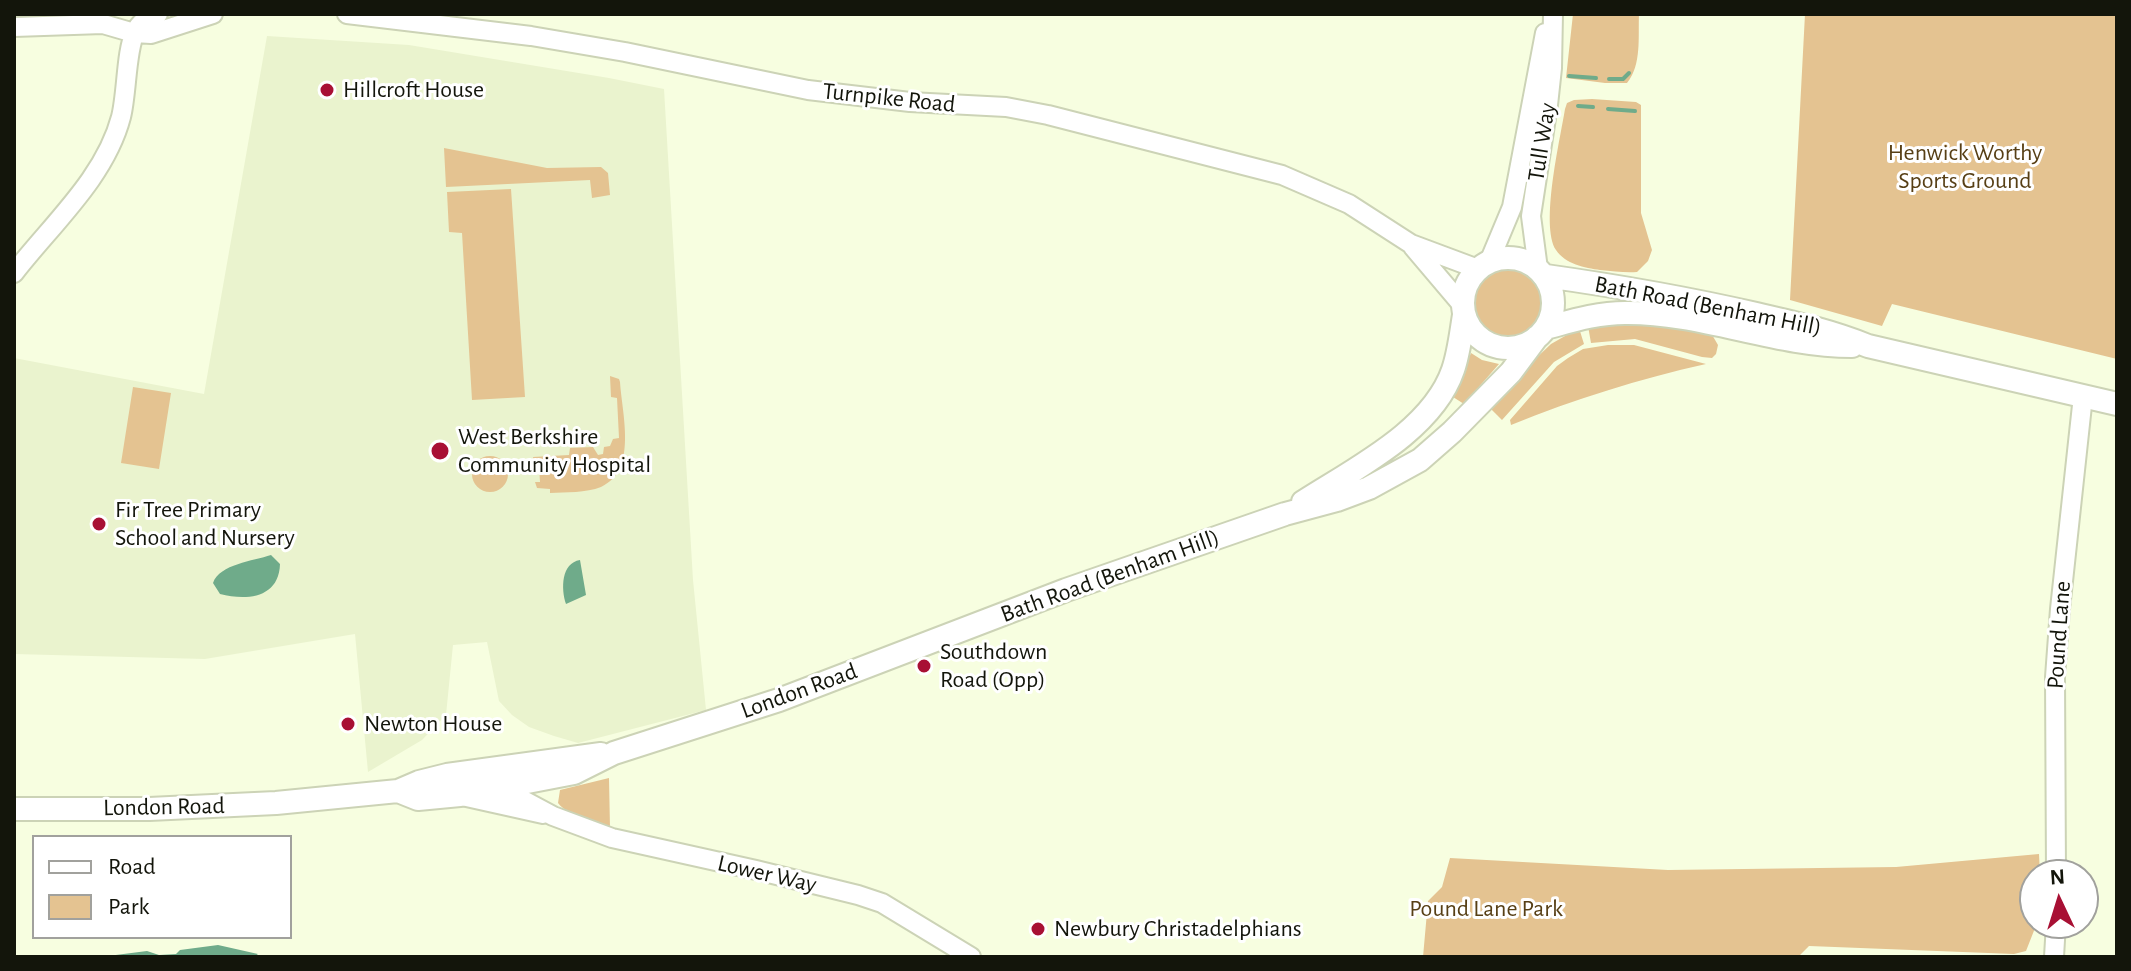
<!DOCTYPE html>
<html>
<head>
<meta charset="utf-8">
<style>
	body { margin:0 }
	#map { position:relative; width:2131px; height:971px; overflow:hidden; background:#f7fee0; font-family:"Alegreya Sans",sans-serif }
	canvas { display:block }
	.frame { position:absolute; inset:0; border:16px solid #13150b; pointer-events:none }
	.legend { position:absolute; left:32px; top:835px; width:260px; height:104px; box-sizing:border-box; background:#fff; border:2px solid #a1a19d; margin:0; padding:10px 14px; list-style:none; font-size:24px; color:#13150b }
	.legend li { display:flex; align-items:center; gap:16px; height:40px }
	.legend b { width:40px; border:2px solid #a1a19d }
	.north { position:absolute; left:2019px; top:859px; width:80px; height:80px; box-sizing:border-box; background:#fff; border:2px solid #a1a19d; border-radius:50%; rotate:356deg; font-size:22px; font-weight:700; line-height:32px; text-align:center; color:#13150b }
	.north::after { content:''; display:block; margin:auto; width:28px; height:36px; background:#a81034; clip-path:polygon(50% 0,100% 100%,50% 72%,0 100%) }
</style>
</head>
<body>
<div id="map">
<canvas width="2131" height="971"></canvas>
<div class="frame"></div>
<ul class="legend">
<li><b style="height:10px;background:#fff"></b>Road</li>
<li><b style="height:22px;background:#e4c391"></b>Park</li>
</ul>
<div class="north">N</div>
</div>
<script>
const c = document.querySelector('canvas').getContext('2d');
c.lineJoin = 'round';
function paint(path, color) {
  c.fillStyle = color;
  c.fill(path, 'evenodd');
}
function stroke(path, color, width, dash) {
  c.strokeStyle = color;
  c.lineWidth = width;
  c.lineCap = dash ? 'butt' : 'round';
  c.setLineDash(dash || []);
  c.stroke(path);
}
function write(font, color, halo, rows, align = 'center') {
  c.font = font + ' "Alegreya Sans",sans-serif';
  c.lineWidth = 6;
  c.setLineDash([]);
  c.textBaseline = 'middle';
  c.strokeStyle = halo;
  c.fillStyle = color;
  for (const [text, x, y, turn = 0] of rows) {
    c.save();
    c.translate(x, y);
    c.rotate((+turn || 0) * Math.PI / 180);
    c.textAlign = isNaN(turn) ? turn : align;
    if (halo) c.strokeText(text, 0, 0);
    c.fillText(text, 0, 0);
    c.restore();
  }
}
paint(new Path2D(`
	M 267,36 L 409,45 L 609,78 L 664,89 L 693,580 L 706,710 L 578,743 L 554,736 L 529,727 L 512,715 L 499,701 L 487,642 L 453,645 L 446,715 L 422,740 L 368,772 L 355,634 L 205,659 L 14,654 L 14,358 L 204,394 Z`), '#eaf3ce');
paint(new Path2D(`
	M 1573,14 L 1639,14 C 1638,36 1642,65 1627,83 L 1605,83 L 1566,78 Z
	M 1805,14 L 2117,14 L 2117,359 L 1892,304 L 1882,326 L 1790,300 Z
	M 1592,99 L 1636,102 L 1641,105 L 1641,213 L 1652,250 L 1648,261 L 1637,272 C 1625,273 1613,271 1600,270 C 1585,268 1565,264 1556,250 C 1540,225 1560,140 1565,109 L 1567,103 L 1574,100 Z
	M 444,148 L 547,168 L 601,167 L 608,173 L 610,195 L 592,198 L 590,180 L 446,187 Z
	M 511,189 L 525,397 L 472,400 L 462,233 L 449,232 L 447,192 Z
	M1473 303a34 34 0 1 1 68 0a34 34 0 1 1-68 0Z
	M 1647,322 L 1711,333 L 1718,345 L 1716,354 L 1712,358 L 1702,357 L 1635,339 L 1591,343 L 1588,326 Z
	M 1579,328 L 1584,344 L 1554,362 L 1502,420 L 1487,405 L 1551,344 Z
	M 1608,345 L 1634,345 L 1706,364 C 1639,379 1575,399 1511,425 L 1510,420 L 1557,366 L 1568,358 L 1583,349 Z
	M 1471,353 L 1482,360 L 1499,364 L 1464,404 L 1453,397 Z
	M 610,376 L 619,379 L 620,382 C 622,414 638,470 601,487 C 586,493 566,492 550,493 L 550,489 L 537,488 L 535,482 L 540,482 L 539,466 L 534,466 L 533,457 L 569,455 L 570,448 L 593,447 L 598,455 L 603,454 L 604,447 L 610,446 L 613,439 L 619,438 L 617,398 L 611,397 Z
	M 133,387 L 171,393 L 159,469 L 121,463 Z
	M472 474a18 18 0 1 1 36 0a18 18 0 1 1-36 0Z
	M 609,778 L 610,828 C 593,820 570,818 558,803 L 560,790 Z
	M 2039,854 L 2040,875 L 2035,875 L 2037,923 L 2026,951 L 2014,954 L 1809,946 L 1798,957 L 1423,957 L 1428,901 L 1442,887 L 1450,858 L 1668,870 L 1896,867 Z`), '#e4c391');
paint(new Path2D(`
	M 271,555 L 280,564 C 279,598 247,601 220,594 L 213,583 C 220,564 253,561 271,555 Z
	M 580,560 L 586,595 L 566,604 C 561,589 561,563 580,560 Z
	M 218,945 L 258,954 L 254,957 L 100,957 L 147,951 L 159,955 L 176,954 L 180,950 Z`), '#6fab8a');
stroke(new Path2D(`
	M 1569,76 L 1596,78
	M 1609,79 L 1623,79 L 1629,73
	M 1578,106 L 1593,107
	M 1608,109 L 1635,111`), '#6fab8a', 4);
const tertiary = new Path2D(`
	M 347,14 L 531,36 L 625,52 L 808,90 L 910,102 L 1006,107 L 1048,115 L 1282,175 L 1349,204 L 1411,244 L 1478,269
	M 14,27 L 103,24 L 134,33 L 151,34 L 213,14
	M 1413,247 L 1463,306
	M 1489,262 L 1512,207 L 1545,33
	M 1538,269 L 1531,216 L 1548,105 L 1552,68 L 1553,14
	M 14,273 C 51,225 105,178 121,117 C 127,94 126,50 135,33 C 139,22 148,18 158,14
	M 495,785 L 553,816 L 612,838 L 756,870 L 858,895 L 882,903 L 971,957
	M 462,796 L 543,814
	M 2056,875 L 2055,677 L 2060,609 L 2083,396
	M 2054,957 L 2056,923`);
const primary = new Path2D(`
	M1463 303a45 45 0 1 1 90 0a45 45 0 1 1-90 0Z
	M 1546,276 C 1617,286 1686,298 1756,314 C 1795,323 1831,331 1868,346 L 2117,404
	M 1546,328 C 1572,321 1597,313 1625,313 C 1702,312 1775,346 1852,346
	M 1303,502 C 1354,469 1432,431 1453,370 C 1459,353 1461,333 1464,315
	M 398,791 L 418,799 L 460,795 L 574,773 L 614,753 L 779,700 L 1066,590 L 1285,514 L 1337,500 L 1369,488 L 1420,460 L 1452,432 L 1511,372 L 1537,337
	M 14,809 L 149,809 L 276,803 L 398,791 L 419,782 L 447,775 L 601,754`);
stroke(tertiary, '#ccd3b6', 22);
stroke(primary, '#ccd3b6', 26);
stroke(tertiary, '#fff', 18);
stroke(primary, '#fff', 22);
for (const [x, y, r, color] of [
	[327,90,8,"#a81034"],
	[440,451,10,"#a81034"],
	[99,524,8,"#a81034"],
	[924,666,8,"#a81034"],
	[348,724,8,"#a81034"],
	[1038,929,8,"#a81034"]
]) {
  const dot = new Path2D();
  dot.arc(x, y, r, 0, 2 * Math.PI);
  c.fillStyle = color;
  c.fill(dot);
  stroke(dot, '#fff', 3);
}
write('24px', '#13150b', '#fff', [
	["Hillcroft House",343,90],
	["West Berkshire",458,437],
	["Community Hospital",458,465],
	["Fir Tree Primary",115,510],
	["School and Nursery",115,538],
	["Southdown",940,652],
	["Road (Opp)",940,680],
	["Newton House",364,724],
	["Newbury Christadelphians",1054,929]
], 'left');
write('24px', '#13150b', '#fff', [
	["Turnpike Road",889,98,6],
	["Tull Way",1542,142,-81],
	["Bath Road (Benham Hill)",1708,306,11],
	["Bath Road (Benham Hill)",1110,576,-20],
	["Pound Lane",2059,635,-86],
	["London Road",799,691,-20],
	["London Road",164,807,-1],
	["Lower Way",767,874,13]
]);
write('24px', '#573f15', '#fff', [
	["Henwick Worthy",1965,153],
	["Sports Ground",1965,181],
	["Pound Lane Park",1486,909]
]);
</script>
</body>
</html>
